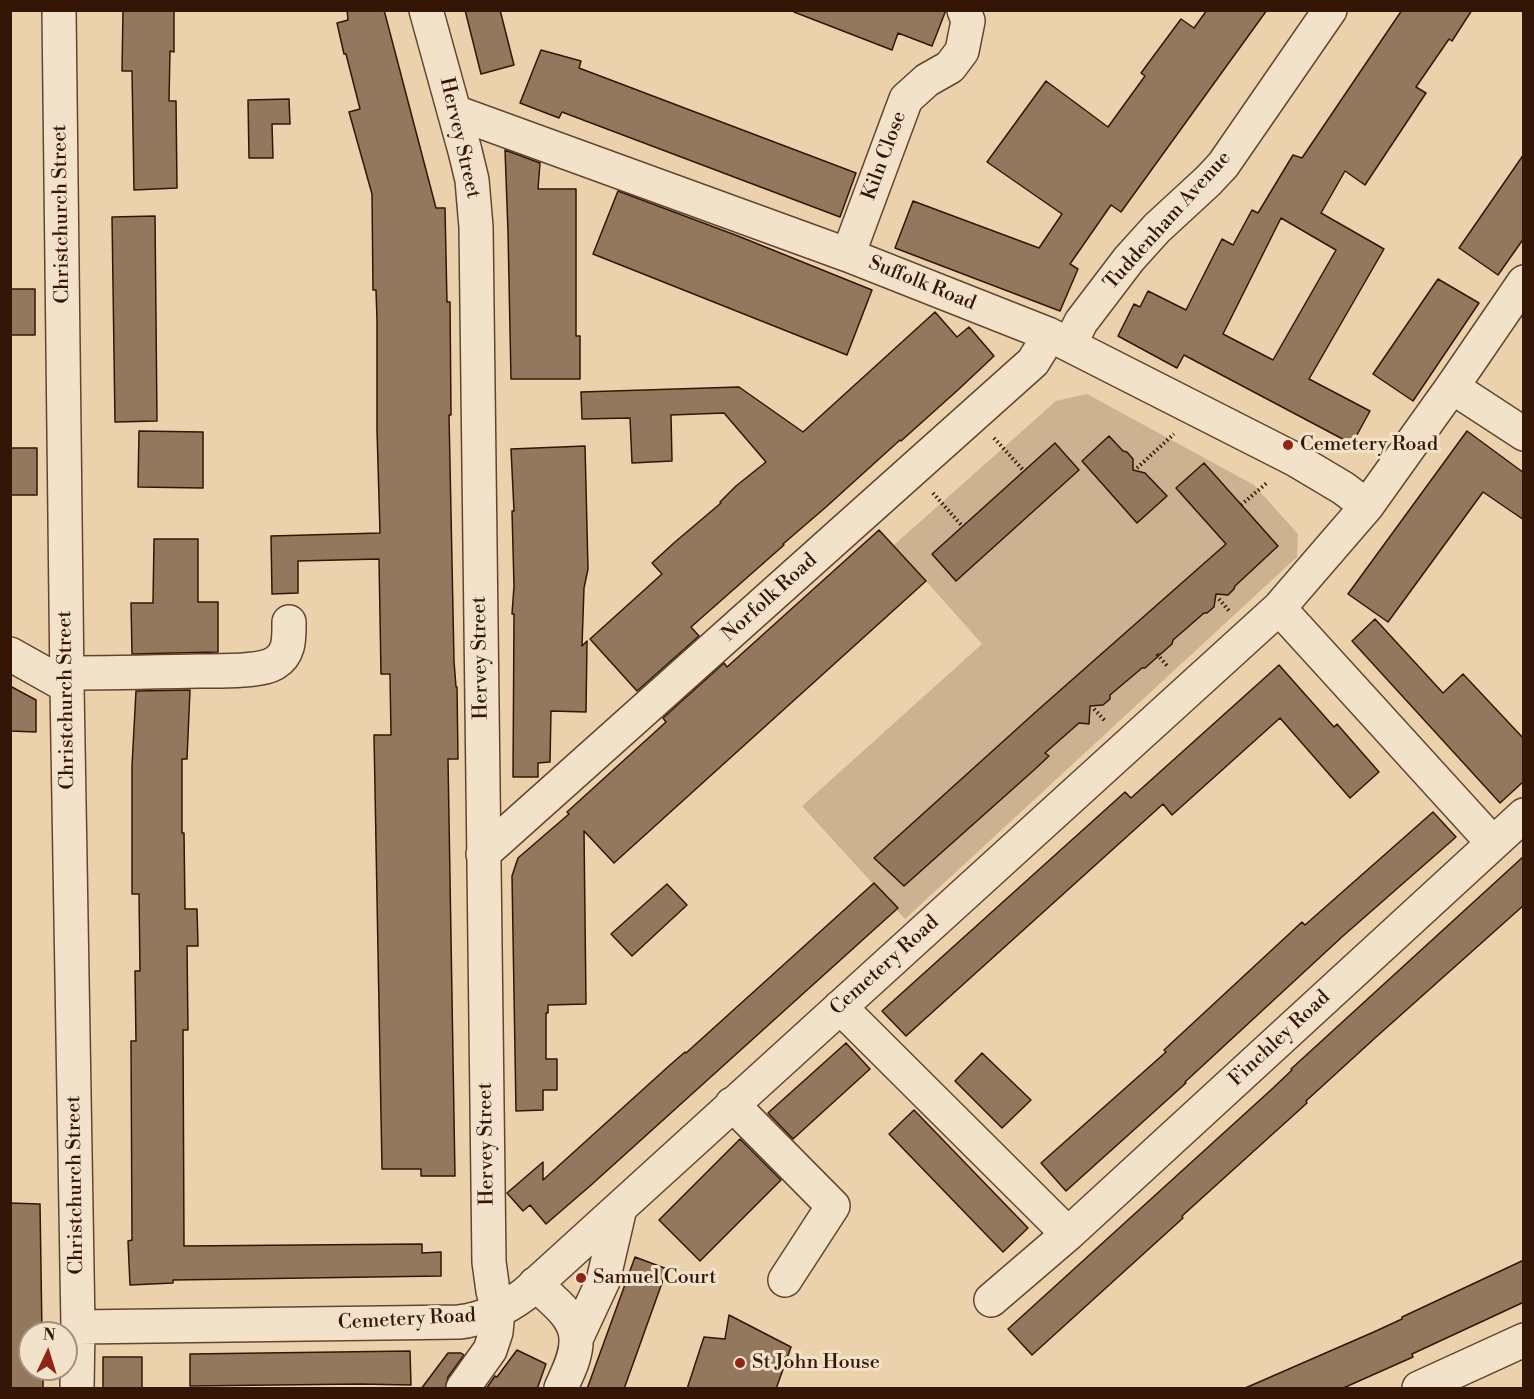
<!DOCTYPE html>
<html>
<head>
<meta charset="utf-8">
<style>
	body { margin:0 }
	#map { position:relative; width:1534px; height:1399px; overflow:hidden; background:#ebd2ad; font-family:"Libre Bodoni",serif }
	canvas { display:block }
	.frame { position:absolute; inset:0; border:12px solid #351606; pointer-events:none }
	.north { position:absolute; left:18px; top:1321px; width:60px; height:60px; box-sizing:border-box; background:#f2e2ca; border:2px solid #a6907c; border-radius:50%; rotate:4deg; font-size:16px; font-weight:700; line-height:24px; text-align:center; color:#351606 }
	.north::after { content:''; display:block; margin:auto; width:21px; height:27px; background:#8f2418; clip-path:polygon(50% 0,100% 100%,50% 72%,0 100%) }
</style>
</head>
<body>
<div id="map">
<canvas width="1534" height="1399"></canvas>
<div class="frame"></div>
<div class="north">N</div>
</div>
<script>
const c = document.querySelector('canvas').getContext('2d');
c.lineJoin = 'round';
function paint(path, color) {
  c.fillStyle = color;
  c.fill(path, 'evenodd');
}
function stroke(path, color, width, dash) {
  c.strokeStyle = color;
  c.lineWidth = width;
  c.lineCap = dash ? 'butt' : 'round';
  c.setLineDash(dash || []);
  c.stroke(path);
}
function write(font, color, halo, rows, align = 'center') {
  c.font = font + ' "Libre Bodoni",serif';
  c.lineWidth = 6;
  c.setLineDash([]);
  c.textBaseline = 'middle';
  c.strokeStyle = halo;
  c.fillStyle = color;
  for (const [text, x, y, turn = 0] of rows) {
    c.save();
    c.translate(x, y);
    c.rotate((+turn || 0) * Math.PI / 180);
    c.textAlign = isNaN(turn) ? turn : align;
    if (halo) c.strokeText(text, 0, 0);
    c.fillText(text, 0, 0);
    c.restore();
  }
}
paint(new Path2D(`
	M 1087,394 L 1254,485 L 1298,534 L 1297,557 L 905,919 L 802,806 L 982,644 L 894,545 L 1056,401 Z`), '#ccb291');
const building = new Path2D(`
	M 123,10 L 174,10 L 174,52 L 170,51 L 169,101 L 176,101 L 177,188 L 134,190 L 132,71 L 122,71 Z
	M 347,10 L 384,10 L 436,208 L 445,208 L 447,302 L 450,302 L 451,415 L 449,415 L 454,661 L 456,687 L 457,687 L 458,759 L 448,759 L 455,1176 L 421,1176 L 421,1169 L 382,1169 L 374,735 L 391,735 L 390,674 L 381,674 L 379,559 L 298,561 L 298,593 L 272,594 L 271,536 L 380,533 L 377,430 L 377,320 L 376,290 L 373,290 L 372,194 L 349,112 L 360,109 L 346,54 L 344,54 L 337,23 L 348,20 Z
	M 465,10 L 500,10 L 514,65 L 481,74 Z
	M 794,10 L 946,10 L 932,46 L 898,33 L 892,50 L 794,12 Z
	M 1207,10 L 1267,10 L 1121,212 L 1111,205 L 1070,264 L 1078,269 L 1060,311 L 895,248 L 913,201 L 1039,248 L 1062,214 L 987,162 L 1046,81 L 1108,127 L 1145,76 L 1141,73 L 1181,19 L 1194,28 Z
	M 1402,10 L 1472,10 L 1452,41 L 1449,39 L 1416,87 L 1426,93 L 1365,185 L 1345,171 L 1321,213 L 1384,249 L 1309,379 L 1370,411 L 1352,444 L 1184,355 L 1177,368 L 1118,336 L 1134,304 L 1140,307 L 1148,291 L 1186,310 L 1222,239 L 1233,245 L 1252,210 L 1258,213 L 1293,155 L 1302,158 ZM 1281,218 L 1336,250 L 1273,360 L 1223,334 Z
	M 541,50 L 581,61 L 579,68 L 856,173 L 840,217 L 562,112 L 559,118 L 520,103 Z
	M 289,99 L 290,124 L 272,124 L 273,158 L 249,158 L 248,100 Z
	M 505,150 L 540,163 L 538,189 L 576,189 L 576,336 L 580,336 L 580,379 L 511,379 L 508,232 Z
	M 1524,154 L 1524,238 L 1498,275 L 1459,248 Z
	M 618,191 L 738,236 L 872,290 L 847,355 L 593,254 Z
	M 155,216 L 157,421 L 115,422 L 112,217 Z
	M 1438,279 L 1479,303 L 1413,401 L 1373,374 Z
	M 10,289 L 35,289 L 35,335 L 10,335 Z
	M 935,312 L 957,337 L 969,327 L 994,356 L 959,389 L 901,441 L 900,440 L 826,507 L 783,544 L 784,545 L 691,627 L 699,636 L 637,691 L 590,639 L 662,574 L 652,563 L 675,542 L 721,503 L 720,502 L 736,486 L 766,462 L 724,413 L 671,415 L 672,461 L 632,463 L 630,418 L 582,419 L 581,392 L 739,387 L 803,432 Z
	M 139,431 L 203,432 L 203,488 L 138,487 Z
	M 1467,431 L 1524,473 L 1524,520 L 1483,492 L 1388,622 L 1348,594 Z
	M 1109,436 L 1123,451 L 1127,452 L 1133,459 L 1133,470 L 1145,473 L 1167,496 L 1137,523 L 1082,461 Z
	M 1055,443 L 1079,470 L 956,581 L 932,554 Z
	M 585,446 L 588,569 L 584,588 L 582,646 L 587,641 L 586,712 L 551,711 L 550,762 L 538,763 L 538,777 L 513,777 L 514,614 L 512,614 L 514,586 L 512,511 L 514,511 L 511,449 Z
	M 10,448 L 37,448 L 37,495 L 10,495 Z
	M 1204,463 L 1278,546 L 1235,586 L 1234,589 L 1228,595 L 1216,594 L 1214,607 L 1207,613 L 1204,613 L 1188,627 L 1173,640 L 1172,644 L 1145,668 L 1142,668 L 1110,695 L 1110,699 L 1103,705 L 1090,706 L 1089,724 L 1079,723 L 1045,753 L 1049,756 L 1034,770 L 904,886 L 874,858 L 1039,709 L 1226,544 L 1176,488 Z
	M 879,530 L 926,581 L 614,863 L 584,831 L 586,1004 L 548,1005 L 548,1013 L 546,1013 L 546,1059 L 557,1059 L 557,1090 L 543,1090 L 543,1110 L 516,1111 L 512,876 L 518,858 L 569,814 L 567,812 L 666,722 L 663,718 L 724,663 L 727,667 Z
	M 154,539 L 198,539 L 198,602 L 218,602 L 218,652 L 132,654 L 131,603 L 153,603 Z
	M 1375,619 L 1443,693 L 1463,674 L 1524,739 L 1524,781 L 1500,803 L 1352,641 Z
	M 1279,665 L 1334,727 L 1337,724 L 1379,772 L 1350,798 L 1280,718 L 1172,815 L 1163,804 L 906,1036 L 882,1011 L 1125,792 L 1131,798 Z
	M 10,686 L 36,700 L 36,732 L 10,731 Z
	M 190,690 L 187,759 L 182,759 L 182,833 L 184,833 L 185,909 L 197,909 L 198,946 L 187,946 L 188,1030 L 183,1030 L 184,1246 L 422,1244 L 422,1253 L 441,1252 L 441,1276 L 173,1280 L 173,1283 L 130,1285 L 128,1241 L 132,1240 L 131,1041 L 136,1041 L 135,971 L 140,971 L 139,894 L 132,894 L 132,766 L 136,691 Z
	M 1433,812 L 1456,837 L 1343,936 L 1185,1082 L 1186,1083 L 1066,1191 L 1041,1163 L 1166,1052 L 1164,1050 L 1302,922 L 1305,925 Z
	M 1524,856 L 1524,905 L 1375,1038 L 1306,1101 L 1307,1103 L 1182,1216 L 1183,1218 L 1032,1355 L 1008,1329 L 1272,1089 L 1292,1070 L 1291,1069 Z
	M 874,883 L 898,908 L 590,1186 L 546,1224 L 530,1205 L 523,1211 L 507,1193 L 543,1162 L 543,1180 L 670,1065 L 685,1052 L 686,1053 L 728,1015 Z
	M 667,884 L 687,905 L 632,956 L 611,934 Z
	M 846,1043 L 870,1069 L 793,1139 L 768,1113 Z
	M 982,1053 L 1031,1100 L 1002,1128 L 955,1081 Z
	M 914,1110 L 1028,1228 L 1003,1252 L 889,1134 Z
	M 740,1139 L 781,1180 L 700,1261 L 659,1220 Z
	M 10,1203 L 40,1204 L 42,1333 L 30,1333 L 30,1369 L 43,1369 L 43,1389 L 10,1389 Z
	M 635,1257 L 667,1269 L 624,1389 L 587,1389 Z
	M 1524,1260 L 1524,1302 L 1412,1354 L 1413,1357 L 1341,1389 L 1243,1389 L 1376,1331 L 1402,1319 L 1402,1317 Z
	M 729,1315 L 791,1347 L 776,1389 L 687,1389 L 704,1337 L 725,1339 Z
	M 517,1350 L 546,1364 L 537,1389 L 486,1389 L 495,1376 L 497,1377 Z
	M 410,1351 L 411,1385 L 360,1384 L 190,1386 L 190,1354 Z
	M 448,1353 L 461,1353 L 464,1355 L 448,1377 L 445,1389 L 421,1389 Z
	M 103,1357 L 142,1357 L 142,1389 L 103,1389 Z`);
paint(building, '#94785d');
stroke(building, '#351606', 1.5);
const minor = new Path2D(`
	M 59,10 L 67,686 L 78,1327 L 77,1388
	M 426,10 L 465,151 L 472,180 L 476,227 L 489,1262 L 493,1291 L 498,1311 L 496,1332 L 490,1350 L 463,1388
	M 455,112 L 848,255 L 1048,334 L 1296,460 L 1343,488 L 1367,506
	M 848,255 L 906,99 L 927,80 L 950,67 L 962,51 L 968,21 L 964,10
	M 1070,344 L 1081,322 L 1129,259 L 1157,228 L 1208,181 L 1223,165 L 1330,10
	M 1452,387 L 1524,434
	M 1279,608 L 1493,843
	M 10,654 L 67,686
	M 67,673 C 112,673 156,672 201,671 C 219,671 261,672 275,663 C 290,654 289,638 289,622
	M 483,854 L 1033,362 L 1041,349 L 1048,334
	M 840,1007 L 1068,1234
	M 732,1104 L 833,1206 L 785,1280
	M 535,1284 C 551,1299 576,1316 576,1339 C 577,1356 567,1374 561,1388
	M 991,1300 L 1068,1234 L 1524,815
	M 78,1327 L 459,1322 C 485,1319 505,1309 525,1294 L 1279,608 L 1367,506 L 1452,387 L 1524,282
	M 576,1339 L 603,1281 L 620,1208
	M 1419,1388 L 1524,1340`);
stroke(minor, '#624530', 36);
stroke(new Path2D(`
	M 994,438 L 1024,471
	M 1137,468 L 1174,434
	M 933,493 L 962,526
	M 1241,505 L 1268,482
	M 1219,599 L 1230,612
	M 1157,654 L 1168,667
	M 1094,709 L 1106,722`), '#351606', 4, [1.5, 3]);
stroke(minor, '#f2e2ca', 33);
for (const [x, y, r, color] of [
	[1288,445,6,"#8f2418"],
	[581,1278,6,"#8f2418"],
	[740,1363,6,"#8f2418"]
]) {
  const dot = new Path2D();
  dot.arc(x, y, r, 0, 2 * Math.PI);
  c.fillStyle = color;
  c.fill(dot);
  stroke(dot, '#f2e2ca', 2);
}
write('20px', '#351606', '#f2e2ca', [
	["Hervey Street",459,138,77],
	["Kiln Close",885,156,-70],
	["Christchurch Street",62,214,-91],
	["Tuddenham Avenue",1168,221,-48],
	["Suffolk Road",922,284,22],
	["Norfolk Road",770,598,-42],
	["Hervey Street",481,658,-91],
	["Christchurch Street",67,700,-91],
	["Cemetery Road",885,966,-42],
	["Finchley Road",1280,1039,-43],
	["Hervey Street",487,1144,-91],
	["Christchurch Street",76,1185,-91],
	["Cemetery Road",407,1320,-3]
]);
write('20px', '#351606', '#f2e2ca', [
	["Cemetery Road",1300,445],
	["Samuel Court",593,1278],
	["St John House",752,1363]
], 'left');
</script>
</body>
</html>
